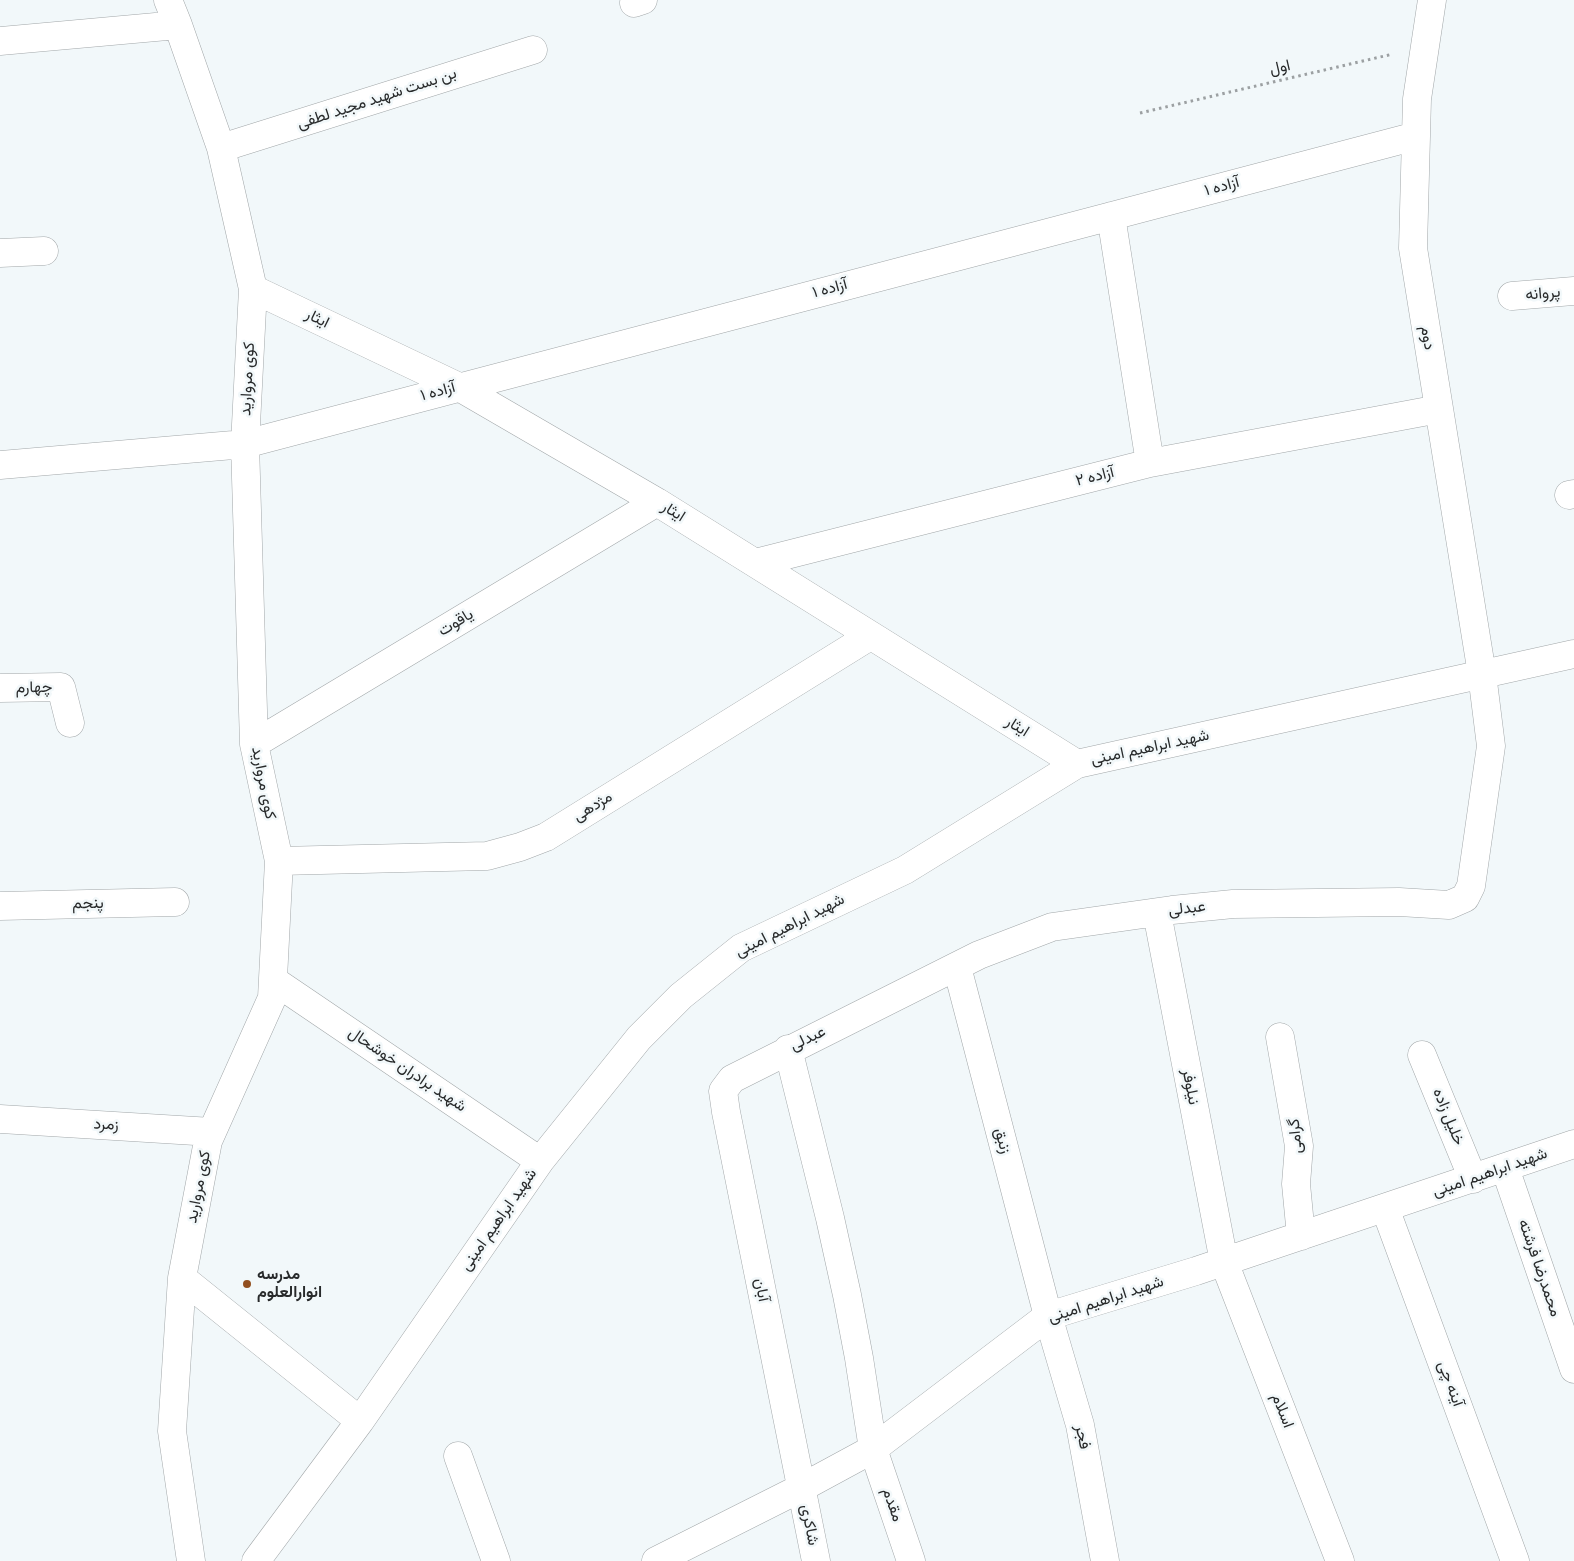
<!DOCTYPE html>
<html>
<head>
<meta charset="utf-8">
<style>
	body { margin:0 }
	canvas { display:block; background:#f2f8fa }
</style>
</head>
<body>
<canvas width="1574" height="1561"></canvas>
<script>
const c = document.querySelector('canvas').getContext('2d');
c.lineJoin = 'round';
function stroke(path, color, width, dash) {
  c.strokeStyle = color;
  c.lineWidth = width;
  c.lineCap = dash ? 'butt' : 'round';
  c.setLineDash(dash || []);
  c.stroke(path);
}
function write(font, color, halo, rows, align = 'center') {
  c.font = font + ' "Source Serif 4",Vazirmatn,serif';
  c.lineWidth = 5;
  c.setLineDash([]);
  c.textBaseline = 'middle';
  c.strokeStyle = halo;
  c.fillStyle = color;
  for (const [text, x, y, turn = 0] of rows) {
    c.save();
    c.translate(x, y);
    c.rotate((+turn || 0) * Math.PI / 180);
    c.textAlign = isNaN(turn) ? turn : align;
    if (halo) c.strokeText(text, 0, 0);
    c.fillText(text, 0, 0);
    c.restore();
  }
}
const street = new Path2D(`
	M 168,0 L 178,25 L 221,148 L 253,289 L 245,444 L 254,744 L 279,861 L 272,998 L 208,1141 L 182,1278 L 172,1431 L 191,1561
	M 634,3 L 643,0
	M 0,41 L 178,25
	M 221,148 L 533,50
	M 1111,216 L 1150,463
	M 0,253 L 44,251
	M 253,289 L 459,387 L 657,502 L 1077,764
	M 1512,296 L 1574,291
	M 0,465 L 245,444 L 1416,136
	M 1569,495 L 1574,494
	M 755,563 L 1150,463 L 1439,409
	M 0,688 L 61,687 L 70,723
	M 254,744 L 657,502
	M 279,861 L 487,856 L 520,847 L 546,837 L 870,636
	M 0,906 L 175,902
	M 1157,913 L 1224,1262 L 1340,1561
	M 957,967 L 1048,1316 L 1080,1425 L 1105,1561
	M 273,980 L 540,1161
	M 1280,1037 L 1299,1146 L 1296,1184 L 1301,1236
	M 788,1049 L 830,1218 L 847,1295 L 859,1358 L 873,1449 L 911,1561
	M 1422,1055 L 1473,1179
	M 0,1119 L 212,1132
	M 1505,1168 L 1574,1369
	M 1385,1208 L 1515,1561
	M 182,1278 L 360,1421
	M 458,1456 L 496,1561
	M 256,1561 L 360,1421 L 540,1161 L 639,1038 L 681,996 L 741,948 L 905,870 L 1077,764 L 1574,654
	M 656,1561 L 801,1488 L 873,1449 L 1048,1316 L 1196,1271 L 1574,1144
	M 816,1561 L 726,1112 L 723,1091 L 732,1079 L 979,955 L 1052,927 L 1172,910 L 1233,904 L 1399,902 L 1449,905 L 1465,898 L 1471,886 L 1491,746 L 1482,674 L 1413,248 L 1417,99 L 1432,0`);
stroke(street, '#a2a7a9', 29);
stroke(new Path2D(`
	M 1140,113 L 1393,54`), '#9ca0a2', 3, [2.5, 4]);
stroke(street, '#fff', 28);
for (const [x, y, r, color] of [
	[247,1284,5,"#924f1f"]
]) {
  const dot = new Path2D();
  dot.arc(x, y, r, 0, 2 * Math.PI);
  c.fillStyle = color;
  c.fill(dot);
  stroke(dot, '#f2f8fa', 2);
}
write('16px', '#282a2b', '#f2f8fa', [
	["اول",1280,68,-13],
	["بن بست شهید مجید لطفی",377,99,-18],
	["آزاده ۱",1222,187,-15],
	["آزاده ۱",830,289,-15],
	["پروانه",1543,294,-5],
	["ایثار",317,319,26],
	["دوم",1427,338,81],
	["کوی مروارید",248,379,-87],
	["آزاده ۱",438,392,-15],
	["آزاده ۲",1095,477,-14],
	["ایثار",673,512,32],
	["یاقوت",456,623,-31],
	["چهارم",34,688,-1],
	["ایثار",1017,727,32],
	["شهید ابراهیم امینی",1150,748,-12],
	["کوی مروارید",263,783,79],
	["مژدهی",593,807,-32],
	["پنجم",88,904,-1],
	["عبدلی",1187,909,-7],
	["شهید ابراهیم امینی",790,926,-27],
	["عبدلی",808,1039,-26],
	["شهید برادران خوشحال",407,1070,34],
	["نیلوفر",1190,1087,79],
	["خلیل زاده",1448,1117,68],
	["زمرد",106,1125,3],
	["گرامی",1296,1136,-95],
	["زنبق",1002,1141,75],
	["شهید ابراهیم امینی",1490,1173,-19],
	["کوی مروارید",199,1187,-79],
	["شهید ابراهیم امینی",499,1220,-55],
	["محمدرضا فرشته",1539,1268,71],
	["آبان",761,1290,79],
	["شهید ابراهیم امینی",1106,1300,-18],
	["آینه چی",1450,1384,70],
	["اسلام",1282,1411,69],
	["فجر",1082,1437,78],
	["مقدم",892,1505,71],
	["شاکری",809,1525,79]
]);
write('bold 16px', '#282a2b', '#f2f8fa', [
	["مدرسه",257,1275],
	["انوارالعلوم",257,1293]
], 'left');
</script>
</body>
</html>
